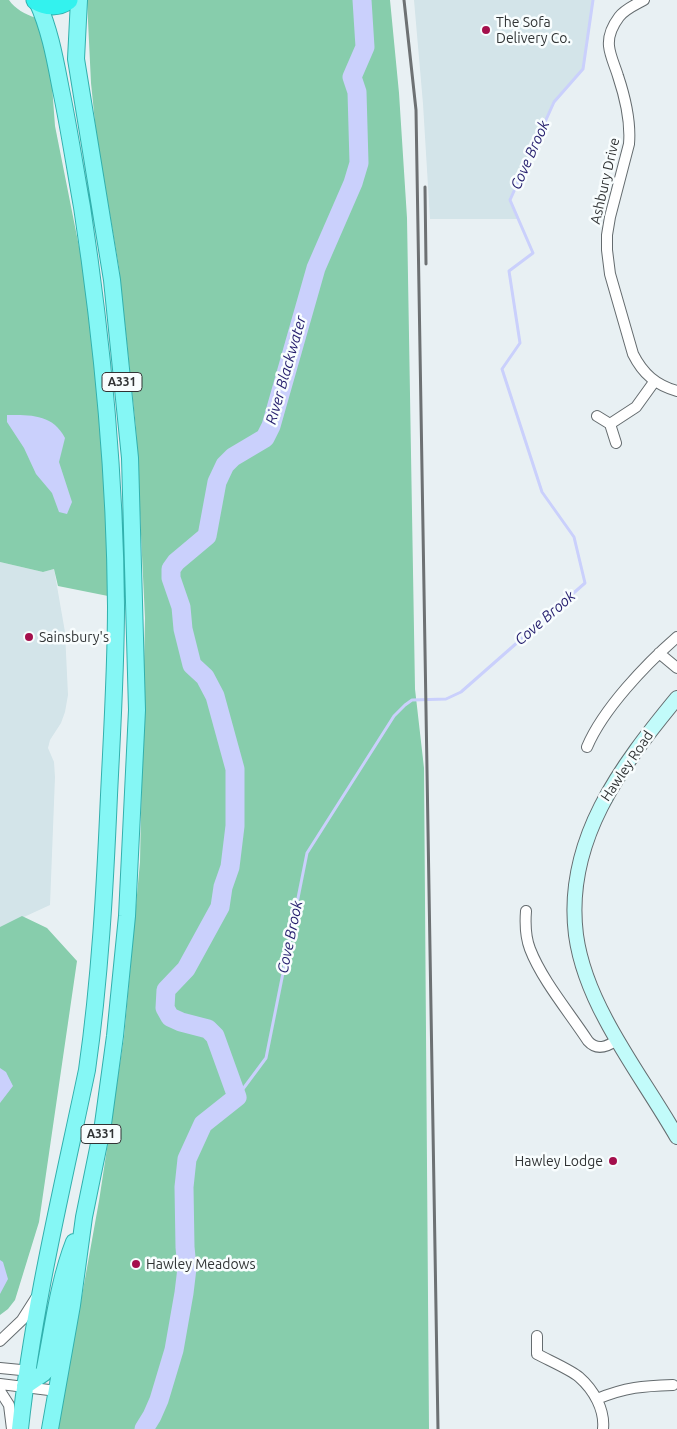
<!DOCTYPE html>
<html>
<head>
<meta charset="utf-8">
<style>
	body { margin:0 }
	canvas { display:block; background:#e8f0f3 }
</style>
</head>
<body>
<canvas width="677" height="1429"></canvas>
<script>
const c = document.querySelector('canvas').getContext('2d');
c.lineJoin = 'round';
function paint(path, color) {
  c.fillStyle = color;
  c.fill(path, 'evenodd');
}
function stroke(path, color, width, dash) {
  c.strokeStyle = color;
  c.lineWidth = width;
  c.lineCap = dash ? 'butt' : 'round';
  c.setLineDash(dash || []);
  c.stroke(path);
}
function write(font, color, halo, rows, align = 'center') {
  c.font = font + ' Ubuntu,sans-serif';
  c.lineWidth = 5;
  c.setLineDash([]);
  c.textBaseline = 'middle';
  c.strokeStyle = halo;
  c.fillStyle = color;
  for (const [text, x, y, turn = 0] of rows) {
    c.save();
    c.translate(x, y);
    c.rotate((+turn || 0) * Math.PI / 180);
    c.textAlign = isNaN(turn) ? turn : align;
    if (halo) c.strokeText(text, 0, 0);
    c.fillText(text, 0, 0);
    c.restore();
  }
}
paint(new Path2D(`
	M 414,0 L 593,0 L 583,69 L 554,102 L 510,200 L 518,219 L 430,219 L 423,104 Z
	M 0,562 L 43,572 L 54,569 L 65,632 L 68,695 L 65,712 L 61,723 L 50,740 L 48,748 L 54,762 L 55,777 L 50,905 L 0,928 Z`), '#d3e4e9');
paint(new Path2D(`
	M 0,0 L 9,0 C 15,9 25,14 36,18 L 51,72 L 55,126 L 86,282 L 104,433 L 113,597 L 58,586 L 54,569 L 43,572 L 0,562 Z
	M 87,0 L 390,0 L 399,93 L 407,218 L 415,689 L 424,768 L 429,1429 L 58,1429 L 99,1201 L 124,1037 L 140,862 L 145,618 L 136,429 L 119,268 L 96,132 L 91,83 Z
	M 22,916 L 47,928 L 77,961 L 39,1222 L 15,1300 L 8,1309 L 0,1315 L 0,927 Z`), '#87cdac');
paint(new Path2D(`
	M 7,415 C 30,415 53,414 65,438 L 59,462 L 72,502 L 67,514 L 59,512 L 52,493 L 36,474 L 24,448 L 7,422 Z
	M 0,1068 L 6,1072 L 13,1086 L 0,1103 Z
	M 0,1260 L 3,1262 L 8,1279 L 0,1294 Z`), '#cad0fc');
stroke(new Path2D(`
	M 237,1097 L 266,1058 L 307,853 L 394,716 L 405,705 L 412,700 L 446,699 L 461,692 L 585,583 L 574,537 L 542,492 L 502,369 L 520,343 L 509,271 L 533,253 L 510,200 L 554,102 L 583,69 L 593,0`), '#cad0fc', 3);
stroke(new Path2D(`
	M 144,1429 L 152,1416 L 159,1400 L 174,1350 L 184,1293 L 187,1268 L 185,1247 L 184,1187 L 187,1159 L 203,1124 L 237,1097 L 215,1036 L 208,1029 L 181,1022 L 170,1017 L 165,1008 L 166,990 L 186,969 L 220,907 L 223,887 L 230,867 L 235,826 L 235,769 L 215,696 L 205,677 L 192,665 L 183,629 L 181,607 L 171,578 L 171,569 L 176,562 L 207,536 L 217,482 L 225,465 L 233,457 L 265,438 L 271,426 L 316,268 L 353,183 L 359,163 L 357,92 L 352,77 L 365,47 L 362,0`), '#cad0fc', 19);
const street = new Path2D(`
	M 644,0 C 635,5 625,9 619,17 C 613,25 608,36 609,46 C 610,56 615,66 618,76 C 625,97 631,121 629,144 L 610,217 L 607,235 L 607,250 L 610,274 L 633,354 C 643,374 656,385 677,391
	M 597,416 L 610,424 L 616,443
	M 610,424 L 636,407 L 654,382
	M 659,653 L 677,668
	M 587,747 C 603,709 646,664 677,637
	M 526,911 C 525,924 525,936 530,949 C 542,980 569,1012 588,1041 C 597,1051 607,1047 617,1040
	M 537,1336 L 537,1354 C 548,1360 571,1370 579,1377 C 594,1390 605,1410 603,1429
	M 0,1341 L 22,1320 L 36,1298
	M 0,1368 L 31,1371
	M 0,1384 L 57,1391
	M 0,1391 L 9,1405 L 12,1429
	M 597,1399 C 626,1387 643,1386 673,1385`);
const secondary = new Path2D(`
	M 677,698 C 621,766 564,841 576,935 C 580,964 592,994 606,1020 C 627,1060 654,1097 677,1137`);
const primary = new Path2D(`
	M 25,1386 L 44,1373 C 53,1329 58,1283 74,1242
	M 20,1429 C 33,1308 62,1189 87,1070 C 100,979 105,887 109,795 C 112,732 116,669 116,606 C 115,472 102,338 82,207 C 75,168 69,128 61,90 C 55,59 50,30 37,1
	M 50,1429 L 72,1305 L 84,1217 L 103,1124 L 115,1036 L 127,916 L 137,710 L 130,458 L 112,280 L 76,59 L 79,0`);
const highway = new Path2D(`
	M 36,0 C 46,6 58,7 68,0`);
stroke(street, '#656c6f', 12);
stroke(secondary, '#656c6f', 16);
stroke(primary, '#32b0ad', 18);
stroke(highway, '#32b0ad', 21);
stroke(street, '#fff', 10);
stroke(secondary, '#c2fbfa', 14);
stroke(primary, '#85f7f5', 16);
stroke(highway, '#33f2ee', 19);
stroke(new Path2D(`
	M 404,0 L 416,110 L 438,1429
	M 425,187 L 426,264`), '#6d7173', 3);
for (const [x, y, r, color] of [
	[486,30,5,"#a40f4c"],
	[29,637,5,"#a40f4c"],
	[613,1161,5,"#a40f4c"],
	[136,1264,5,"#a40f4c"]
]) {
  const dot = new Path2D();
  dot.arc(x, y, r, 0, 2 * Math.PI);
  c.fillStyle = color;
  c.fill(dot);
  stroke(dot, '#f8fdfe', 2);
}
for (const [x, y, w] of [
	[122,382,40],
	[101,1134,40]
]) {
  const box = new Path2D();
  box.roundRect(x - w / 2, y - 9.5, w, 19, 4);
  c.fillStyle = '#f8fdfe';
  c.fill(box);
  stroke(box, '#313435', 1);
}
write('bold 12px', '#313435', null, [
	["A331",122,382],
	["A331",101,1134]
]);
write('14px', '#313435', '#f8fdfe', [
	["The Sofa",496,22],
	["Delivery Co.",496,38],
	["Sainsbury's",39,637],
	["Hawley Lodge",603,1161,"right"],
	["Hawley Meadows",146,1264]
], 'left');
write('14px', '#313435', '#f8fdfe', [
	["Ashbury Drive",605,181,-77],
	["Hawley Road",627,766,-56]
]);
write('italic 15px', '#241d6d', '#f8fdfe', [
	["Cove Brook",530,155,-66],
	["River Blackwater",286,370,-74],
	["Cove Brook",545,618,-41],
	["Cove Brook",290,937,-78]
]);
</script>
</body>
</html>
